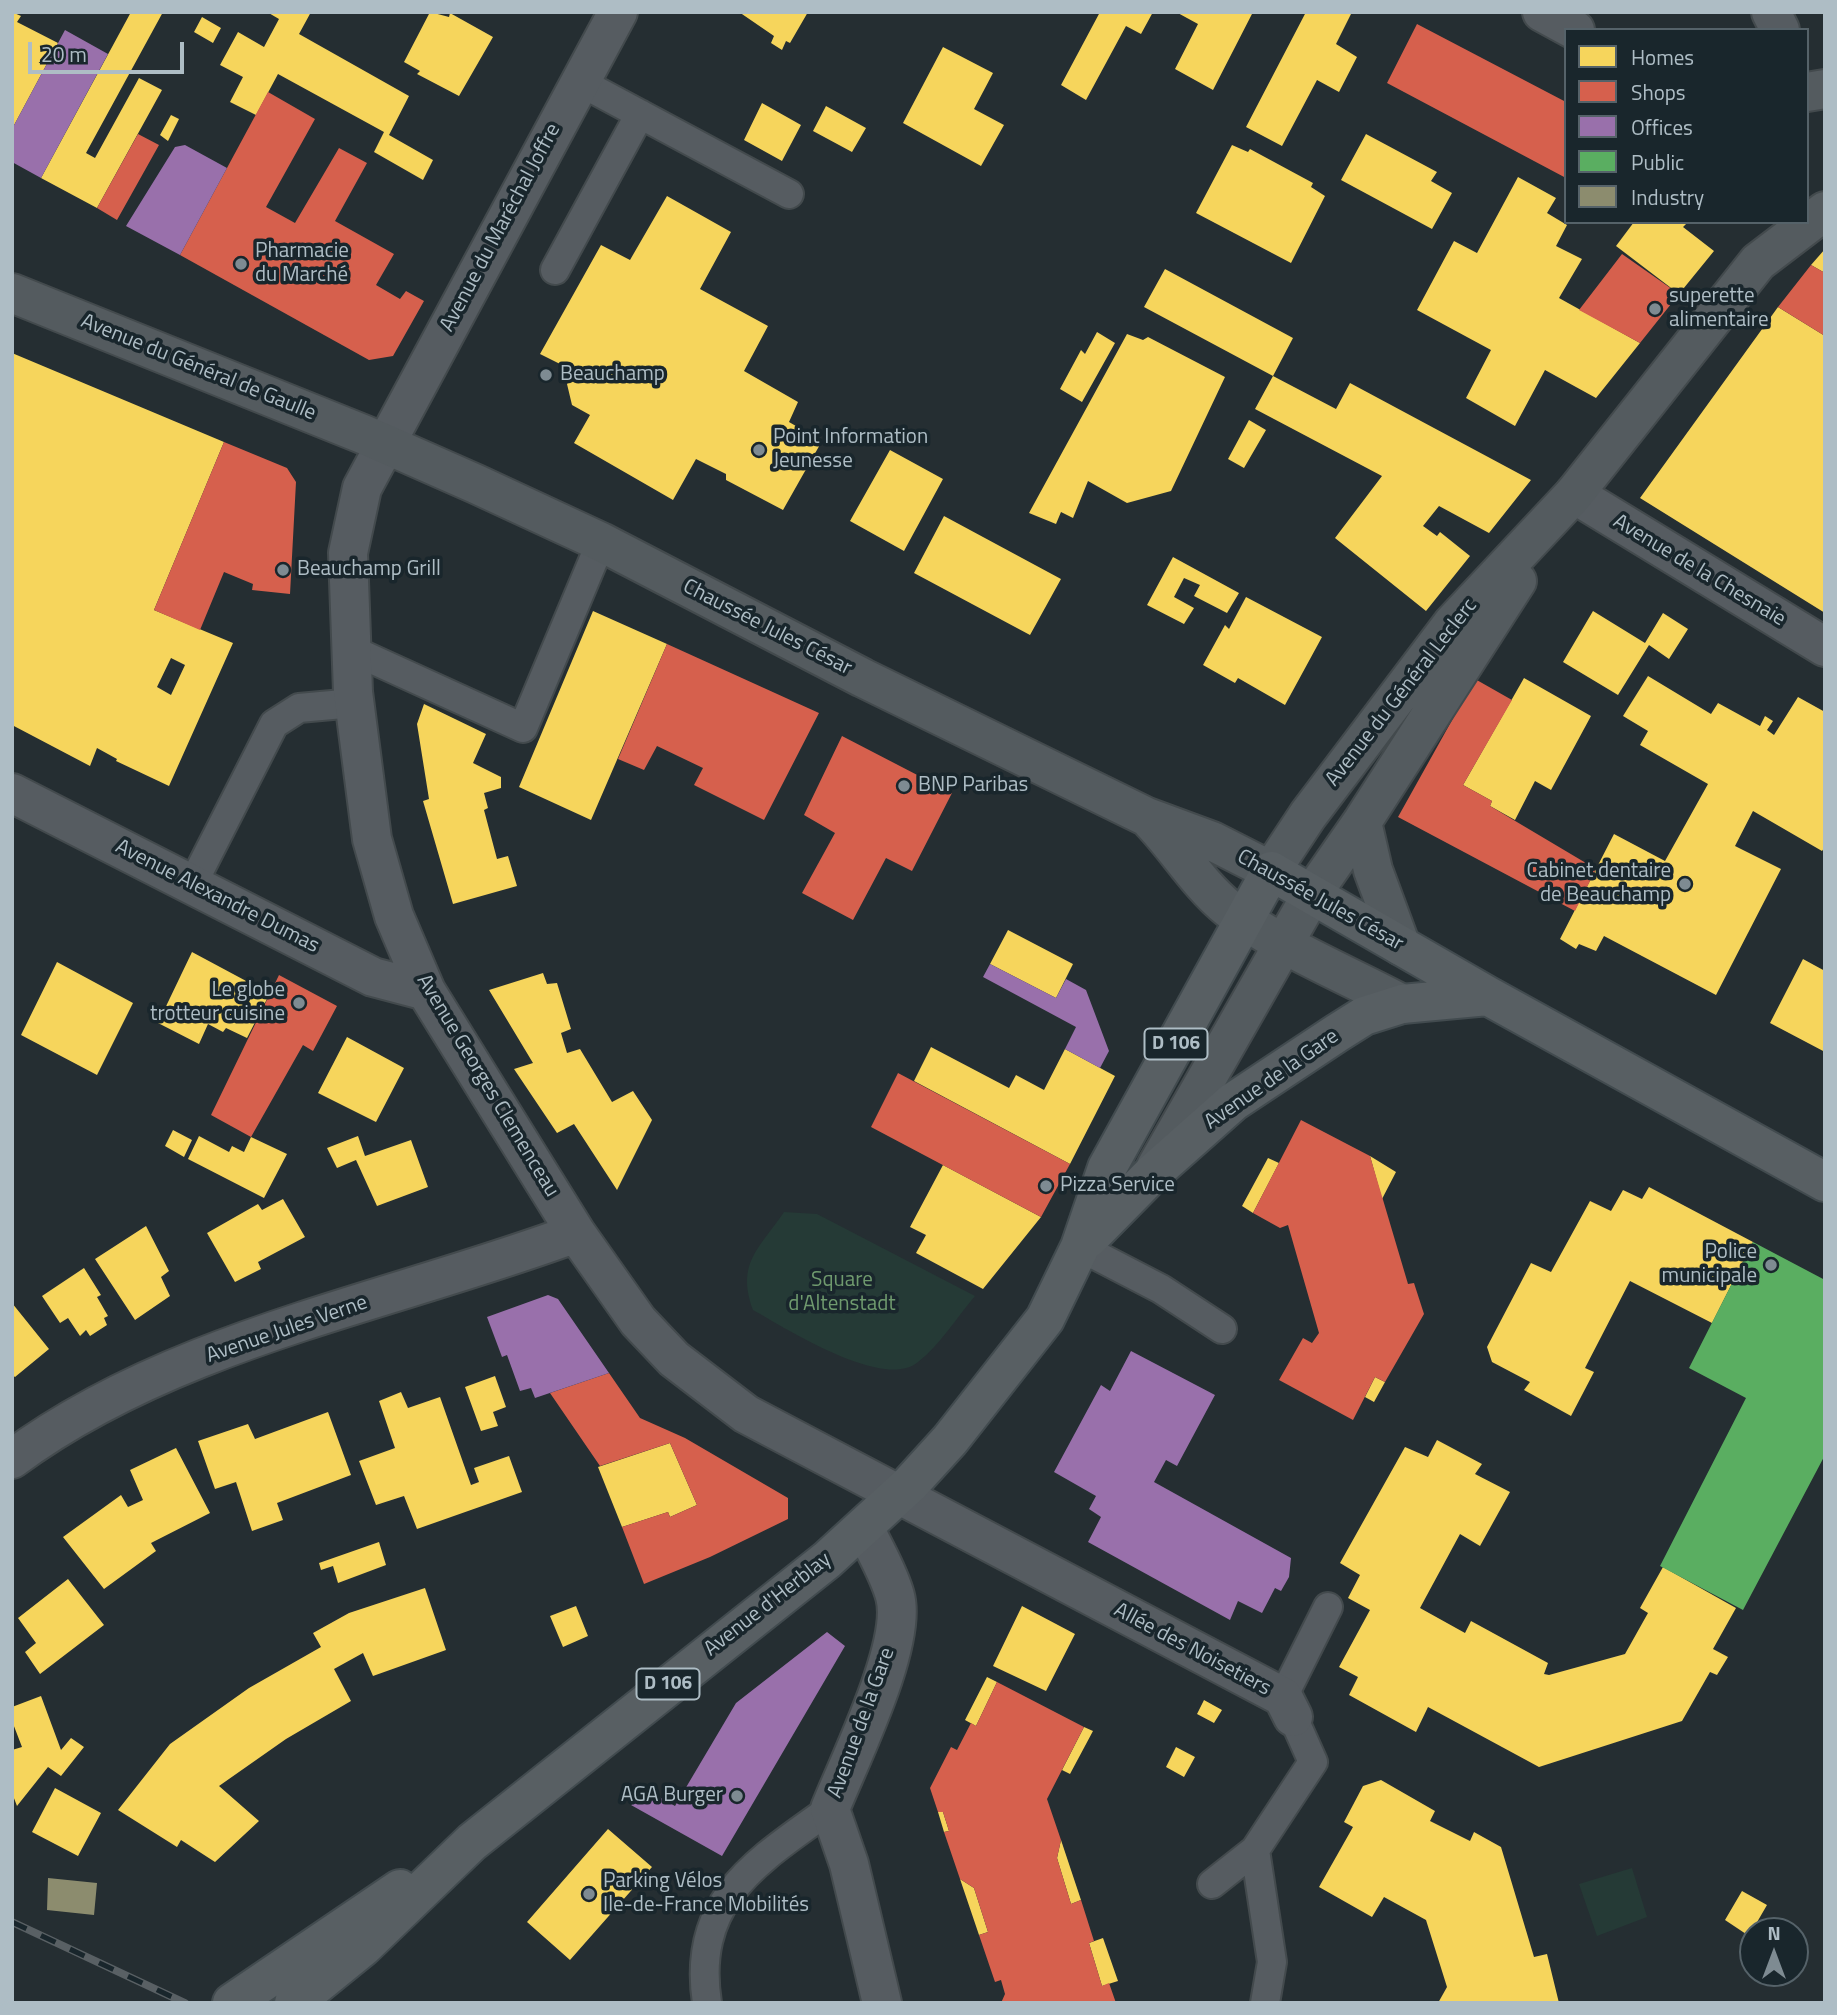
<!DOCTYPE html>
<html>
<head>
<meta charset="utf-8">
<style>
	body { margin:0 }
	#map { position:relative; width:1837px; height:2015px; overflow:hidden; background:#252e32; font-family:"Titillium Web",sans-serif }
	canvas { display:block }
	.frame { position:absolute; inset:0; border:14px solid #aebdc5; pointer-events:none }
	.legend { position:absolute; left:1564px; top:28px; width:245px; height:196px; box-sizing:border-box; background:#19262c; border:2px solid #556269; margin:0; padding:9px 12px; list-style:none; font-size:21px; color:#aebdc5 }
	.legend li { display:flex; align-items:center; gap:14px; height:35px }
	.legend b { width:35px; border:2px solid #556269 }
	.north { position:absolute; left:1739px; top:1917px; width:70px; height:70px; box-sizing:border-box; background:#19262c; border:2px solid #556269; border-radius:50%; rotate:0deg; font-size:19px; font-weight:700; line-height:28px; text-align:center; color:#aebdc5 }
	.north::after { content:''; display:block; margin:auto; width:24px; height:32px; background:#7e8b92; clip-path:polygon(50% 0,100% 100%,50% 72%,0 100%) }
	.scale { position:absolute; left:28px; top:42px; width:156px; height:32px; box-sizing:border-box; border:4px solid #aebdc5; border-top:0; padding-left:9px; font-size:21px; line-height:24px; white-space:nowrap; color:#aebdc5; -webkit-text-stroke:5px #19262c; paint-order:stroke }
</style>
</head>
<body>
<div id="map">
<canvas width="1837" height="2015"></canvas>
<div class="frame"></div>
<ul class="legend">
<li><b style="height:19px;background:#f6d55c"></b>Homes</li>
<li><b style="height:19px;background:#d6604d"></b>Shops</li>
<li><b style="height:19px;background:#9970ab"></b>Offices</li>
<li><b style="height:19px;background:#5aae61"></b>Public</li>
<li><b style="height:19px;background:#8c8c6e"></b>Industry</li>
</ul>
<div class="north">N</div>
<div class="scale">20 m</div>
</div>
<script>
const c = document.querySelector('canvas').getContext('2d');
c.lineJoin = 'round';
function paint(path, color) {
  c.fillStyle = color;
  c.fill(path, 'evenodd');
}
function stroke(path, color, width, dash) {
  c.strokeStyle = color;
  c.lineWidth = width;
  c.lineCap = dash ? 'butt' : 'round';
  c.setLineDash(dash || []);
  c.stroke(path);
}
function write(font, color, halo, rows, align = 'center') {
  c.font = font + ' "Titillium Web",sans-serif';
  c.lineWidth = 7;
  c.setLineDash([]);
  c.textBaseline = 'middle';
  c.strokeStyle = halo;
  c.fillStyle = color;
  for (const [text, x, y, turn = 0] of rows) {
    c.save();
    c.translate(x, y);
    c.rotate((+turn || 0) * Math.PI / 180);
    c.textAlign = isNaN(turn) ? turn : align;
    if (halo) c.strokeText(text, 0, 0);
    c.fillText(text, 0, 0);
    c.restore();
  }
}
paint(new Path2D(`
	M 784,1212 L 817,1214 L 975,1296 C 957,1317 940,1345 918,1362 C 884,1391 785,1328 753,1310 C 736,1263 759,1249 784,1212 Z
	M 1632,1868 L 1647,1917 L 1597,1936 L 1579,1884 Z`), '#253a36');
paint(new Path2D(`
	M 12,12 L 21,16 L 17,22 L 58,43 L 12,129 Z
	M 131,12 L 163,12 L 86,153 L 95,158 L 139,78 L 162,90 L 97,208 L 41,178 Z
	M 267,12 L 311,12 L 299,34 L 409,96 L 389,135 L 433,160 L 423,180 L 374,152 L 384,132 L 278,74 L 256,115 L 230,102 L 243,77 L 220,65 L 238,32 L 264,47 L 279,19 Z
	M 430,12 L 449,17 L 450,13 L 493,37 L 459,96 L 417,74 L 420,71 L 404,62 Z
	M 739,12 L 808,12 L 790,43 L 786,41 L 782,50 L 771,43 L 774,36 Z
	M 1100,12 L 1153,12 L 1141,34 L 1126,26 L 1086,100 L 1061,85 Z
	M 1176,12 L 1253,12 L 1213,90 L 1175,69 L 1198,24 Z
	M 1306,12 L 1352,12 L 1336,44 L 1357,57 L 1339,92 L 1317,80 L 1282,146 L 1246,127 Z
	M 202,17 L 221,28 L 213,43 L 194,32 Z
	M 943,47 L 993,73 L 974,109 L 1004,125 L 981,166 L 903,123 Z
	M 762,103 L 801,125 L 782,161 L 744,140 Z
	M 826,106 L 866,128 L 852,152 L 813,131 Z
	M 171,115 L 179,119 L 168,141 L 160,135 Z
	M 1366,134 L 1437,172 L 1431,181 L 1452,193 L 1432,229 L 1341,180 Z
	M 1232,145 L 1248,152 L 1250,149 L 1313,183 L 1311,187 L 1325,196 L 1291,263 L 1196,213 Z
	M 1518,177 L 1556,198 L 1547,213 L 1567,225 L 1556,246 L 1582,259 L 1559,298 L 1640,343 L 1596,398 L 1545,370 L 1515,426 L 1466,398 L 1491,350 L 1417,310 L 1454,241 L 1477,253 Z
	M 667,196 L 731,232 L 700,289 L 768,326 L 744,371 L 798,402 L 789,422 L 822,441 L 783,510 L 726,480 L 726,474 L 696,459 L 673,500 L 574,443 L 590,415 L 572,405 L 567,384 L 574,371 L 540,354 L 601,245 L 630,260 Z
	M 1634,222 L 1688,222 L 1683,227 L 1714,251 L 1679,294 L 1616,246 Z
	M 1825,249 L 1825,273 L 1811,265 Z
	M 1165,269 L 1293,338 L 1273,376 L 1336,409 L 1350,383 L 1531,480 L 1489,533 L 1439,506 L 1423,526 L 1437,536 L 1440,532 L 1470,556 L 1426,611 L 1335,538 L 1382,476 L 1255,409 L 1273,376 L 1144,307 Z
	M 1778,307 L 1825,336 L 1825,613 L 1640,498 Z
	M 1097,332 L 1115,343 L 1082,402 L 1060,389 L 1081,350 L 1085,354 Z
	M 1127,334 L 1143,340 L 1148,337 L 1225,377 L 1171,491 L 1127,503 L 1088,481 L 1073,518 L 1061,512 L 1056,524 L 1029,513 Z
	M 12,353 L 224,442 L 154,610 L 233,643 L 169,786 L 116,761 L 117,759 L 97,748 L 90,766 L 12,725 ZM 171,658 L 185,665 L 171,695 L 157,687 Z
	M 1249,420 L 1266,430 L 1244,468 L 1228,459 Z
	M 890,450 L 943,479 L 904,551 L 850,521 Z
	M 944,516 L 1061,579 L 1030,635 L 914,573 Z
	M 1173,557 L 1239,593 L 1227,613 L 1194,596 L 1200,585 L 1184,578 L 1174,597 L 1194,608 L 1184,624 L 1147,605 Z
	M 1246,597 L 1322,637 L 1285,705 L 1238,678 L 1235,683 L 1203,665 L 1225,625 L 1229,629 Z
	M 593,611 L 667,644 L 591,820 L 519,787 Z
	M 1593,611 L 1645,643 L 1663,613 L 1688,629 L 1669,659 L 1649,645 L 1618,695 L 1563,662 Z
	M 1648,676 L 1711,714 L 1718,703 L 1760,726 L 1765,716 L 1773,721 L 1767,730 L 1774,735 L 1798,697 L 1825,712 L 1825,847 L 1822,851 L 1753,811 L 1735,846 L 1781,869 L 1716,995 L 1604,936 L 1596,951 L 1579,944 L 1576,949 L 1560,939 L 1614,834 L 1665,861 L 1708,784 L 1640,745 L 1648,731 L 1623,716 Z
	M 1524,678 L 1591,716 L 1551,790 L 1535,781 L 1515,820 L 1490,806 L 1492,801 L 1463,785 Z
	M 424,704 L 486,734 L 473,763 L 501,777 L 501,788 L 484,793 L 488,808 L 484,810 L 497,859 L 508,856 L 517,886 L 453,904 L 423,801 L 429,799 L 417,724 Z
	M 1008,930 L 1073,964 L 1056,998 L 990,964 Z
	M 192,952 L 248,982 L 247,986 L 268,997 L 247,1038 L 226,1028 L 223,1032 L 208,1024 L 199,1044 L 158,1023 Z
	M 1803,959 L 1825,971 L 1825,1052 L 1770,1023 Z
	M 57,962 L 133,1003 L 97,1075 L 21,1035 Z
	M 543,973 L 547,984 L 557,983 L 571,1029 L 561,1033 L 567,1053 L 580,1049 L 612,1102 L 633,1091 L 652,1120 L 617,1190 L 574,1124 L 557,1133 L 514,1069 L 533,1063 L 489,990 Z
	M 347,1037 L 404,1068 L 376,1122 L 318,1093 Z
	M 931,1047 L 1009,1088 L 1016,1075 L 1044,1090 L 1065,1049 L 1115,1076 L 1070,1164 L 914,1081 Z
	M 173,1130 L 192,1140 L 184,1157 L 165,1146 Z
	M 199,1136 L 229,1152 L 232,1146 L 244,1152 L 251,1137 L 287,1154 L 264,1198 L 188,1159 Z
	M 358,1136 L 365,1156 L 411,1140 L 428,1187 L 377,1206 L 356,1160 L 337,1168 L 327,1148 Z
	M 1370,1156 L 1396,1172 L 1382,1199 Z
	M 1268,1158 L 1279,1163 L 1253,1213 L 1242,1206 Z
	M 943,1165 L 1041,1217 L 983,1289 L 916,1253 L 926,1235 L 910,1227 Z
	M 1649,1187 L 1753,1242 L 1712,1323 L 1630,1281 L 1585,1368 L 1594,1372 L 1571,1416 L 1524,1390 L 1530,1382 L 1492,1362 L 1487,1347 L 1531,1263 L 1551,1272 L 1590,1201 L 1611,1211 L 1623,1190 L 1642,1199 Z
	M 283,1199 L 305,1237 L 258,1262 L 261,1269 L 235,1282 L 207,1233 L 258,1204 L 262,1210 Z
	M 146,1226 L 169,1271 L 161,1277 L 170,1296 L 135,1320 L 95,1259 Z
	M 84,1268 L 101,1295 L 97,1297 L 108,1316 L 104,1318 L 107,1325 L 90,1336 L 86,1330 L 80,1336 L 68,1318 L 60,1323 L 42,1296 Z
	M 12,1303 L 49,1349 L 15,1377 L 12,1375 Z
	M 495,1376 L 506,1407 L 493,1412 L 498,1426 L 481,1431 L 465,1387 Z
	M 1375,1377 L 1385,1382 L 1374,1402 L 1365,1397 Z
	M 401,1392 L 408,1408 L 440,1397 L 471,1485 L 479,1482 L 474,1468 L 509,1456 L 522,1492 L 417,1529 L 404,1496 L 376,1505 L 359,1461 L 395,1448 L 379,1401 Z
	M 328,1412 L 351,1475 L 277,1503 L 283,1520 L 252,1531 L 236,1482 L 215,1489 L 198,1441 L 248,1424 L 255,1439 Z
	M 1437,1440 L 1482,1464 L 1475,1474 L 1510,1492 L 1480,1546 L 1460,1534 L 1420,1608 L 1465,1633 L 1471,1621 L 1548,1663 L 1544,1674 L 1549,1675 L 1625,1654 L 1648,1613 L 1640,1608 L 1663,1567 L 1736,1608 L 1713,1649 L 1728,1657 L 1717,1675 L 1710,1672 L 1682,1721 L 1539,1767 L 1428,1707 L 1416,1732 L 1349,1695 L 1358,1677 L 1339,1667 L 1370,1610 L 1348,1598 L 1360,1575 L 1340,1563 L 1405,1447 L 1428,1457 Z
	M 670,1443 L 697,1505 L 670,1517 L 668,1512 L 622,1527 L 598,1467 Z
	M 176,1448 L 210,1513 L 151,1543 L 156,1551 L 104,1589 L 63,1537 L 121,1495 L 128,1507 L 143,1500 L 130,1470 Z
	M 379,1542 L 386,1565 L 338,1583 L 333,1566 L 321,1570 L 319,1563 Z
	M 68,1579 L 104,1625 L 40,1674 L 25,1652 L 36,1643 L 18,1618 Z
	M 425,1588 L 446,1650 L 373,1676 L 363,1653 L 334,1669 L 351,1701 L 286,1739 L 219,1786 L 259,1821 L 215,1862 L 181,1840 L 177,1847 L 118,1810 L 170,1744 L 249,1688 L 321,1647 L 313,1633 L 349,1613 Z
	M 576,1606 L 588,1636 L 563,1647 L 550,1616 Z
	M 1022,1606 L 1075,1634 L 1046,1691 L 993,1666 Z
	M 987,1677 L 997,1682 L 976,1726 L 965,1720 Z
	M 41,1696 L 61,1750 L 71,1738 L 84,1747 L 61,1776 L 48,1767 L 17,1806 L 12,1793 L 12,1750 L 22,1747 L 12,1721 L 12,1707 Z
	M 1204,1700 L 1222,1710 L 1214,1723 L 1197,1714 Z
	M 1084,1727 L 1093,1731 L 1070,1774 L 1062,1770 Z
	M 1176,1747 L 1195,1757 L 1184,1777 L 1166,1767 Z
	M 1381,1780 L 1435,1811 L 1430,1821 L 1470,1841 L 1474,1832 L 1501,1847 L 1534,1957 L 1547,1954 L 1559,2003 L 1438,2003 L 1447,1987 L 1426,1920 L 1384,1897 L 1372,1917 L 1319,1887 L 1353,1827 L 1344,1822 L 1363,1786 Z
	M 55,1788 L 101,1813 L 78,1856 L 32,1832 Z
	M 938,1812 L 943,1812 L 949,1831 L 944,1832 Z
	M 608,1829 L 652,1867 L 570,1960 L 527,1922 Z
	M 1061,1840 L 1081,1900 L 1071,1904 L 1057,1858 Z
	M 960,1879 L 974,1888 L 988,1932 L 979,1935 Z
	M 1742,1891 L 1767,1905 L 1749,1936 L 1725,1920 Z
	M 1103,1938 L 1118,1981 L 1102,1986 L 1089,1943 Z`), '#f6d55c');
paint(new Path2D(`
	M 1417,24 L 1566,102 L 1566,178 L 1387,83 Z
	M 268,92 L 315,119 L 266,207 L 295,223 L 339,148 L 367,163 L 335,221 L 394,254 L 376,285 L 400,299 L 406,291 L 424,301 L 393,356 L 369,360 L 180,255 Z
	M 138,134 L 159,145 L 117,220 L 97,208 Z
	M 1622,254 L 1679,294 L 1640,343 L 1579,310 Z
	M 1811,265 L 1825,273 L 1825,336 L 1778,307 Z
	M 224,442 L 287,468 L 296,482 L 290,594 L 252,590 L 253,584 L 224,572 L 200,630 L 154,610 Z
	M 667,644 L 819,713 L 764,820 L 694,785 L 703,768 L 657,746 L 644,770 L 618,759 Z
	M 1475,679 L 1512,700 L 1463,785 L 1492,801 L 1490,806 L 1596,869 L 1575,911 L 1398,817 Z
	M 842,736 L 952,793 L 912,871 L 886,858 L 853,920 L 802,893 L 835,833 L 804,815 Z
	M 279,975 L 337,1006 L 313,1051 L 303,1045 L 251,1137 L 211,1115 Z
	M 898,1073 L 1070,1164 L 1041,1217 L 871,1127 Z
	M 1301,1120 L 1370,1156 L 1408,1284 L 1414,1283 L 1424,1314 L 1385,1382 L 1375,1377 L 1353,1420 L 1279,1380 L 1303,1338 L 1312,1343 L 1319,1333 L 1288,1225 L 1280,1228 L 1253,1213 Z
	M 609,1373 L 640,1418 L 685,1438 L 788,1498 L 788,1519 L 710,1557 L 644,1584 L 622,1527 L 668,1512 L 670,1517 L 697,1505 L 670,1443 L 600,1466 L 550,1393 Z
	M 997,1682 L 1084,1727 L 1047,1799 L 1061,1840 L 1057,1858 L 1071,1904 L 1081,1900 L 1094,1941 L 1089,1943 L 1102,1986 L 1109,1983 L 1116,2003 L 1001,2003 L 1005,1994 L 1001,1980 L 995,1982 L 979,1935 L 988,1932 L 974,1888 L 960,1879 L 944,1832 L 949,1831 L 943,1812 L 938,1812 L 930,1788 L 951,1747 L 957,1750 L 971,1723 L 976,1726 Z`), '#d6604d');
paint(new Path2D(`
	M 65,30 L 108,54 L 41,178 L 12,162 L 12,129 Z
	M 185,145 L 227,168 L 180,255 L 126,226 L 175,147 Z
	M 990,964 L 1056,998 L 1066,979 L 1086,990 L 1109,1051 L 1100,1068 L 1065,1049 L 1076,1027 L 983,977 Z
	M 548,1295 L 558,1299 L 609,1373 L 535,1398 L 531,1388 L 520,1391 L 507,1355 L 502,1357 L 487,1317 Z
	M 1131,1351 L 1215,1395 L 1177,1466 L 1166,1460 L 1154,1482 L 1291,1558 L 1289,1577 L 1281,1591 L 1275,1588 L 1262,1613 L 1238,1601 L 1230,1620 L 1088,1542 L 1101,1517 L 1089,1509 L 1096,1496 L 1054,1472 L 1101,1385 L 1110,1391 Z
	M 827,1632 L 845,1646 L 722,1856 L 631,1805 L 652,1793 L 675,1806 L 736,1703 Z`), '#9970ab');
paint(new Path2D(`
	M 1753,1242 L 1825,1280 L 1825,1455 L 1743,1610 L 1660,1566 L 1746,1398 L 1689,1368 Z`), '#5aae61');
paint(new Path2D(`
	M 48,1878 L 97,1883 L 94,1915 L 47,1910 Z`), '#8c8c6e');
const lane = new Path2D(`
	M 580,82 L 789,194
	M 555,270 L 640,114
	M 352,650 L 523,728 L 601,542
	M 192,885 L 274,724 L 299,708 L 354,703
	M 1080,1247 L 1161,1289 L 1222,1329
	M 1283,1697 L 1328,1607
	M 1255,1850 L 1272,1962 L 1265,2003
	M 1212,1884 L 1255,1850 L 1313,1762 L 1293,1717
	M 707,2003 C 691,1899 758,1861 830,1809`);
const street = new Path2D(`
	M 618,12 L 362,488 L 348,553 L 353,692 L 372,839 L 394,916 L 426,991 L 576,1233 L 638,1321 L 674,1359 L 746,1414 L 1283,1697 L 1293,1717
	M 1542,12 L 1575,30
	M 1771,12 L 1780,30
	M 1574,494 L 1825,647
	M 12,793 L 373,977 L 426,991
	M 12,1459 C 172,1340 391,1302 576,1233
	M 864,1527 C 874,1549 889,1573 895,1596 C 908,1644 849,1761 830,1809 L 849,1864 L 882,2003`);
const secondary = new Path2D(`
	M 1807,92 L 1825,89
	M 12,293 L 365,435 L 476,484 L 601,542 L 863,678 L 1147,817 L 1212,841 L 1271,871 L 1308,815 L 1453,623 L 1574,494 L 1758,262 L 1825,211
	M 1151,821 C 1178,849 1198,884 1229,909 C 1277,946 1348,975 1402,1004
	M 1362,822 L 1373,870 L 1401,946
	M 1156,1167 L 1312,894 L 1362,822 L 1517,581`);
const primary = new Path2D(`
	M 1089,1238 L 1153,1173 L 1233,1102 L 1337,1033 L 1364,1016 L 1402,1004 L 1488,996
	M 232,2003 L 400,1889
	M 294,2003 L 363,1947 L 472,1842 L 827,1560 L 910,1484 L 950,1440 L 1045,1319 L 1080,1247 L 1107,1168 L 1271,871 L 1488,996 L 1825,1182`);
stroke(lane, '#434a4d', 32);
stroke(street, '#434a4d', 42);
stroke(secondary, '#434a4d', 42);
stroke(primary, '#424b4f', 42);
stroke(lane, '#565c61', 28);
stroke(street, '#565c61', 38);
stroke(secondary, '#545b5f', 38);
stroke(primary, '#585f63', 38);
const rail = new Path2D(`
	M 12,1922 L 185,2003`);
stroke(rail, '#596064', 8);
stroke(rail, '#19262c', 5, [16]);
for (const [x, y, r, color] of [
	[241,264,7,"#7e8b92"],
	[1655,309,7,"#7e8b92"],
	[546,375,7,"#7e8b92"],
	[759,450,7,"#7e8b92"],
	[283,570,7,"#7e8b92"],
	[904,786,7,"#7e8b92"],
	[1685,884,7,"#7e8b92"],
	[299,1003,7,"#7e8b92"],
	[1046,1186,7,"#7e8b92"],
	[1771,1265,7,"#7e8b92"],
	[737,1796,7,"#7e8b92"],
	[589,1894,7,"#7e8b92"]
]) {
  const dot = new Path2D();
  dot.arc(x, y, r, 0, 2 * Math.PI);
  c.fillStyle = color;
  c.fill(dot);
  stroke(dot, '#19262c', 2.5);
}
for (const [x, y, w] of [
	[1176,1044,63],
	[668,1684,63]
]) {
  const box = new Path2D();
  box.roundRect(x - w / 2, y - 15.5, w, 31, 5);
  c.fillStyle = '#19262c';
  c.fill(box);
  stroke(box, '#aebdc5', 2);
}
write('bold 19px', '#aebdc5', null, [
	["D 106",1176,1044],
	["D 106",668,1684]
]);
write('21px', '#aebdc5', '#19262c', [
	["Avenue du Maréchal Joffre",501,228,-62],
	["Avenue du Général de Gaulle",198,368,22],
	["Avenue de la Chesnaie",1699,571,31],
	["Chaussée Jules César",767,628,27],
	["Avenue du Général Leclerc",1402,693,-52],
	["Avenue Alexandre Dumas",217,897,27],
	["Chaussée Jules César",1320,901,29],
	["Avenue de la Gare",1272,1080,-35],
	["Avenue Georges Clemenceau",487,1086,59],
	["Avenue Jules Verne",287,1330,-19],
	["Avenue d'Herblay",768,1605,-38],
	["Allée des Noisetiers",1192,1650,28],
	["Avenue de la Gare",862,1723,-70]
]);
write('21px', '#aebdc5', '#19262c', [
	["Pharmacie",255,252],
	["du Marché",255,276],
	["superette",1669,297],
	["alimentaire",1669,321],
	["Beauchamp",560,375],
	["Point Information",773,438],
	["Jeunesse",773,462],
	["Beauchamp Grill",297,570],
	["BNP Paribas",918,786],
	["Cabinet dentaire",1671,872,"right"],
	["de Beauchamp",1671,896,"right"],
	["Le globe",285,991,"right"],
	["trotteur cuisine",285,1015,"right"],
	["Pizza Service",1060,1186],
	["Police",1757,1253,"right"],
	["municipale",1757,1277,"right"],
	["AGA Burger",723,1796,"right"],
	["Parking Vélos",603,1882],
	["Ile-de-France Mobilités",603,1906]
], 'left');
write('21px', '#6f9a6e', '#19262c', [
	["Square",842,1281],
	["d'Altenstadt",842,1305]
]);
</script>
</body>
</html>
